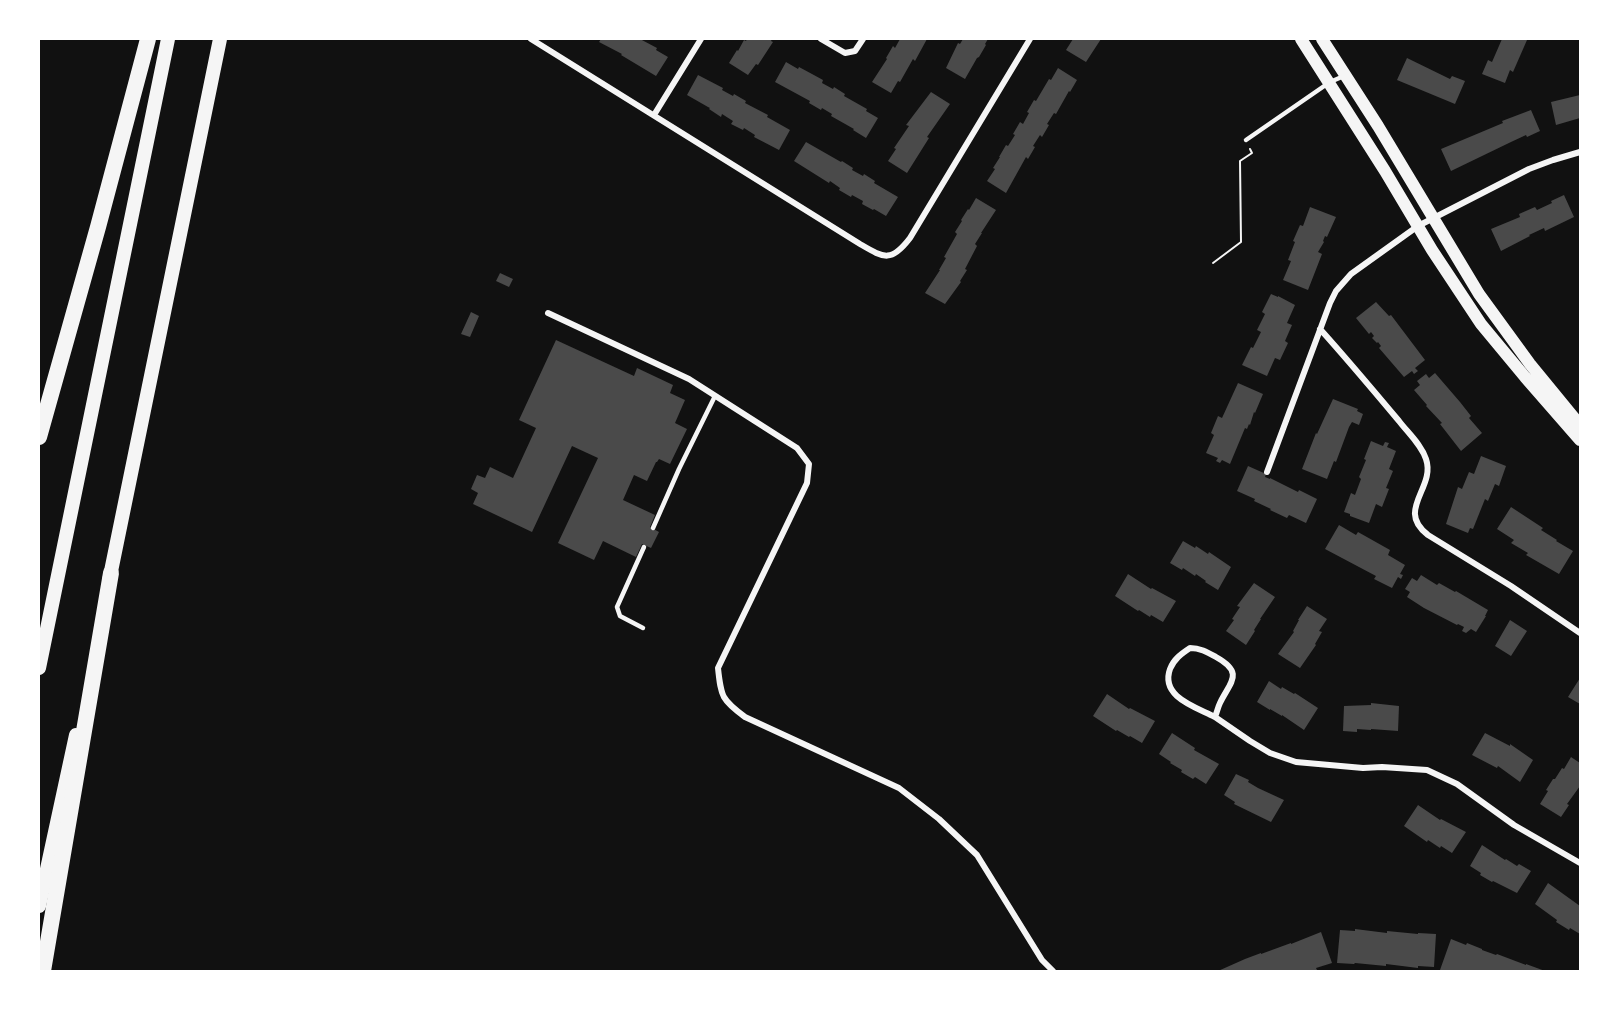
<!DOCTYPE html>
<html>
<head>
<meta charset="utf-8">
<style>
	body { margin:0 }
	#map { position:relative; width:1619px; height:1010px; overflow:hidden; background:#111; font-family:"Exo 2",sans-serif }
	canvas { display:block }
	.frame { position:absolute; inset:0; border:40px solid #fff; pointer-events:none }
</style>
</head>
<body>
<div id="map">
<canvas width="1619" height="1010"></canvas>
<div class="frame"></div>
</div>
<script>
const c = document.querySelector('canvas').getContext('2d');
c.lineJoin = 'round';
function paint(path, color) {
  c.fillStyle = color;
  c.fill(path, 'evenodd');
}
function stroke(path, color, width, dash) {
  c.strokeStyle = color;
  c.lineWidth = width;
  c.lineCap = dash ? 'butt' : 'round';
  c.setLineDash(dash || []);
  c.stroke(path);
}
paint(new Path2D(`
	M 601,39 L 640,39 L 657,48 L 656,50 L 668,57 L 656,76 L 621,55 L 622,54 L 599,42 Z
	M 747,39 L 772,39 L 771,41 L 773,42 L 758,65 L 756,64 L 748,75 L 729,63 L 737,50 L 738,51 L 744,40 L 746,41 Z
	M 900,39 L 927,39 L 915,61 L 913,59 L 900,82 L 898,81 L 891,93 L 872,82 L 887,59 L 886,58 L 893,46 L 895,48 Z
	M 963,39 L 988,39 L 985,44 L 986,45 L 979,57 L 977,58 L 965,79 L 946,68 L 958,43 L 960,44 Z
	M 1073,39 L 1101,39 L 1086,62 L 1066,50 Z
	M 1502,39 L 1527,40 L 1513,72 L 1510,70 L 1505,83 L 1482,74 L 1488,60 L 1492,62 Z
	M 1407,58 L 1450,79 L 1452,76 L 1465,81 L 1455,104 L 1397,80 Z
	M 786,62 L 798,69 L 799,67 L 812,74 L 823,80 L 822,83 L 833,89 L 834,87 L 845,94 L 844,96 L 867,109 L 866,111 L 878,118 L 866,138 L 853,130 L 854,129 L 831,116 L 832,114 L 822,108 L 821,110 L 809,103 L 810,101 L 775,82 Z
	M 1058,68 L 1077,80 L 1070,92 L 1069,91 L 1056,114 L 1054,113 L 1047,124 L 1049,125 L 1042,137 L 1040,135 L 1033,146 L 1035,147 L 1028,159 L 1026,157 L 1006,193 L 987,181 L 995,169 L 993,168 L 1000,157 L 999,157 L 1006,145 L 1008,146 L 1015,135 L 1013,134 L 1020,122 L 1023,124 L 1029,113 L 1027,112 L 1034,100 L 1036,101 L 1049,79 L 1051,80 Z
	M 698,75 L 723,88 L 722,90 L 733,96 L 734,94 L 746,101 L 745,103 L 768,115 L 767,117 L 790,130 L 779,150 L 754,137 L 755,135 L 744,128 L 743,130 L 731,124 L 733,121 L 722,114 L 721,117 L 709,109 L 710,108 L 708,107 L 687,95 Z
	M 931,92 L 950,104 L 927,137 L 929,138 L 907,173 L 888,161 L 896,149 L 894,148 L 909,126 L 906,125 Z
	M 1580,95 L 1580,118 L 1556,125 L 1551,102 Z
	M 1531,110 L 1540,131 L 1527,137 L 1526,135 L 1511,142 L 1451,171 L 1441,149 L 1503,123 L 1502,121 Z
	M 806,142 L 841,162 L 842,161 L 853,168 L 852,170 L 863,176 L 864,174 L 875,181 L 874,183 L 898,197 L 886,216 L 874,209 L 873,210 L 862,204 L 863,201 L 852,195 L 851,197 L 839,190 L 840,188 L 830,181 L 829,183 L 794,161 Z
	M 1564,195 L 1574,217 L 1545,231 L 1544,228 L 1529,235 L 1530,236 L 1501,251 L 1491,229 L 1520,217 L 1519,214 L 1535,207 L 1537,210 L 1552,203 L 1551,201 Z
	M 976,198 L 996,210 L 981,233 L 982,233 L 975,244 L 977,246 L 965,269 L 967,270 L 960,281 L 961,282 L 945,304 L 925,293 L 940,270 L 939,270 L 946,258 L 944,257 L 957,234 L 955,232 L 962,221 L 961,220 L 968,209 L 969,210 Z
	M 1310,207 L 1336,217 L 1327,237 L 1325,236 L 1323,241 L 1324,242 L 1318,252 L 1322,254 L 1308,290 L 1283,280 L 1291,261 L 1288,260 L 1295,242 L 1293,241 L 1300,225 L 1303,226 Z
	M 500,273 L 513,279 L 509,287 L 496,281 Z
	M 1271,294 L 1278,297 L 1278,296 L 1295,305 L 1287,323 L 1292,325 L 1285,341 L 1288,343 L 1280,360 L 1275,358 L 1267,376 L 1242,365 L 1251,347 L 1253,348 L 1261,332 L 1257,330 L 1265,314 L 1262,312 Z
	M 1376,302 L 1389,316 L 1391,315 L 1425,360 L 1415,368 L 1418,371 L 1414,374 L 1412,371 L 1404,377 L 1379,348 L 1381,346 L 1378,342 L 1377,343 L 1372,338 L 1374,336 L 1371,332 L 1369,334 L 1356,318 Z
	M 471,312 L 479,316 L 470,337 L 461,334 Z
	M 556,340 L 634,376 L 637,368 L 673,385 L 670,393 L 685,400 L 675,423 L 687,429 L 670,464 L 659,459 L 657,462 L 656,462 L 647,481 L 634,475 L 623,500 L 655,515 L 650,527 L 659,532 L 651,548 L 642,544 L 636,557 L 603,541 L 594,560 L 558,543 L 598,458 L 572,446 L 532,532 L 473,504 L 478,493 L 471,489 L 477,475 L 485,478 L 490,467 L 513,478 L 536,428 L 519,420 Z
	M 1435,373 L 1460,402 L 1471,416 L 1469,418 L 1482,433 L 1461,451 L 1440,424 L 1442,423 L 1426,406 L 1427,405 L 1414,390 L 1420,385 L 1417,381 L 1426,374 L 1429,378 Z
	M 1238,383 L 1263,394 L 1255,413 L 1254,412 L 1250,425 L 1249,424 L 1247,429 L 1245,428 L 1230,464 L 1222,460 L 1220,463 L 1216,461 L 1218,458 L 1206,453 L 1214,435 L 1211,433 L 1218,416 L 1222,418 Z
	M 1333,399 L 1358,409 L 1357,411 L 1363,414 L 1359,425 L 1352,422 L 1349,427 L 1336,462 L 1334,461 L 1327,479 L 1302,469 L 1316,433 L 1317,434 Z
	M 1371,441 L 1383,446 L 1385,442 L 1389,443 L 1387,447 L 1396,451 L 1389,469 L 1393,471 L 1386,488 L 1389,489 L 1382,507 L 1376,504 L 1369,523 L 1350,516 L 1350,514 L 1344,512 L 1351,493 L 1355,495 L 1361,479 L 1359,477 L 1366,460 L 1364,459 Z
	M 1481,456 L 1506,466 L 1499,486 L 1495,484 L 1488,501 L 1485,499 L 1473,529 L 1470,528 L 1468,533 L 1446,524 L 1458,487 L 1462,489 L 1469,472 L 1474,474 Z
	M 1248,466 L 1266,474 L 1265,477 L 1270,479 L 1270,478 L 1298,492 L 1299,490 L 1317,499 L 1306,523 L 1289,515 L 1287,518 L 1270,510 L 1271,509 L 1254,501 L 1255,499 L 1237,491 Z
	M 1511,507 L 1543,528 L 1541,530 L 1557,540 L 1556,541 L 1573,551 L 1559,574 L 1526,555 L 1528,553 L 1511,543 L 1514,540 L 1497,529 Z
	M 1339,525 L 1356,535 L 1358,532 L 1390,550 L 1388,555 L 1405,565 L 1400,574 L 1403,575 L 1401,579 L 1398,577 L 1392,588 L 1374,579 L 1376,576 L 1325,549 Z
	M 1183,541 L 1195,548 L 1196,546 L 1208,554 L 1209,552 L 1231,567 L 1218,590 L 1205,582 L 1206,581 L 1196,574 L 1195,576 L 1183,568 L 1182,570 L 1170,563 Z
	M 1128,574 L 1151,589 L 1152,588 L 1176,601 L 1163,622 L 1151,615 L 1150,617 L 1139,610 L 1138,611 L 1115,596 Z
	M 1421,575 L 1437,585 L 1439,583 L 1455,592 L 1456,591 L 1488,610 L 1485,616 L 1486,616 L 1476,632 L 1471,629 L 1466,633 L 1462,631 L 1464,627 L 1458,624 L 1457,625 L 1424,608 L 1407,597 L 1410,592 L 1405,589 L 1412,578 L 1417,581 Z
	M 1254,583 L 1275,597 L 1260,619 L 1261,619 L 1254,630 L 1255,631 L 1246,645 L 1226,631 L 1234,620 L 1232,619 L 1240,607 L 1237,606 Z
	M 1307,606 L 1327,619 L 1319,631 L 1322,632 L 1315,644 L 1316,645 L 1300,668 L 1278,654 L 1294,632 L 1293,631 L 1299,620 L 1298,620 Z
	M 1510,620 L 1527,631 L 1511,656 L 1495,646 Z
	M 1580,678 L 1580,704 L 1568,697 Z
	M 1269,681 L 1281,689 L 1282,687 L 1294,694 L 1295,693 L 1318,708 L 1304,730 L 1282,715 L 1282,716 L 1270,709 L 1270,710 L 1257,702 Z
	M 1107,694 L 1129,709 L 1130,708 L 1155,721 L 1142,743 L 1130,736 L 1129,737 L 1117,730 L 1116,731 L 1093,716 Z
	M 1371,703 L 1399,706 L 1398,731 L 1371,729 L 1371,730 L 1357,729 L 1357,732 L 1343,731 L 1344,706 L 1371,705 Z
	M 1172,733 L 1195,748 L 1194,750 L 1219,764 L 1206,784 L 1195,777 L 1193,779 L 1181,772 L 1182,770 L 1170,763 L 1171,762 L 1159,754 Z
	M 1485,733 L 1510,746 L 1510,744 L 1533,760 L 1520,782 L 1498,766 L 1497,768 L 1472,755 Z
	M 1571,757 L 1580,763 L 1580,786 L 1567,804 L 1569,805 L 1561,817 L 1540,804 L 1548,791 L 1546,790 L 1553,779 L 1555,779 L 1562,768 L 1564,769 Z
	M 1236,774 L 1249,780 L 1248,782 L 1258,788 L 1284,800 L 1271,822 L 1234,804 L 1235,802 L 1224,795 Z
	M 1418,805 L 1440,820 L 1441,819 L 1466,832 L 1452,853 L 1441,846 L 1440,848 L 1428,840 L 1427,842 L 1404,826 Z
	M 1482,845 L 1505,860 L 1506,859 L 1517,866 L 1519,864 L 1531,871 L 1517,893 L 1493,881 L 1492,882 L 1480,875 L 1481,873 L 1470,866 Z
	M 1548,883 L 1580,906 L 1580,934 L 1570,928 L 1569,930 L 1556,922 L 1557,920 L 1535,904 Z
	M 1355,929 L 1387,933 L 1387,931 L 1418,934 L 1418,933 L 1436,934 L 1434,967 L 1418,966 L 1418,968 L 1386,964 L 1386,966 L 1355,963 L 1354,964 L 1337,963 L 1340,930 L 1355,931 Z
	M 1321,932 L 1332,963 L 1316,968 L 1317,970 L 1313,971 L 1218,971 L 1245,959 L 1261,953 L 1261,954 L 1291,943 L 1291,944 Z
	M 1451,939 L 1466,945 L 1467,943 L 1482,949 L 1482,950 L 1496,955 L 1497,954 L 1526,965 L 1526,964 L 1545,971 L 1441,971 L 1440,970 Z`), '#4a4a4a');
stroke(new Path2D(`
	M 1213,263 L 1241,242 L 1240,161 L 1252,153 L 1250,149`), '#f5f5f5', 2);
stroke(new Path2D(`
	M 1246,140 L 1330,82 L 1344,76
	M 653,528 L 679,469 L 715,396
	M 643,628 L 620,616 L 617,607 L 644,547`), '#f5f5f5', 4.5);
stroke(new Path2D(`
	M 531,39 L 860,244 C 884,258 891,263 910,238 L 1030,39
	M 821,39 L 845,53 L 855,51 L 863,39
	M 654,115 L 701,39
	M 548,313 L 689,379 L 797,448 L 809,464 L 807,483 L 718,668 C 721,697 722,700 745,717 L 899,788 L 939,819 L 977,855 L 1042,960 L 1053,971
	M 1320,329 C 1347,359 1373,390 1399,421 C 1408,433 1421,444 1426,459 C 1436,488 1395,510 1428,535 L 1511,586 L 1580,633
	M 1267,472 L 1330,303 L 1336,291 L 1351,274 L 1418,226 L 1529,169 L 1553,160 L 1580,152
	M 1190,648 C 1200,648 1207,652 1216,657 C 1245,673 1230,682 1220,703 C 1218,707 1217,712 1215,717 C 1196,707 1160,697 1170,669 C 1174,659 1181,654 1190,648 Z
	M 1215,717 L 1250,741 L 1270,753 L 1296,762 L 1363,768 L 1382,767 L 1427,770 L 1457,784 L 1514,825 L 1580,863`), '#f5f5f5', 6);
stroke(new Path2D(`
	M 1301,39 L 1385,171 L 1432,250 L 1481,324 L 1525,377 L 1580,440
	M 1322,39 L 1378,126 L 1479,294 L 1530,364 L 1580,425`), '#f5f5f5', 12);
stroke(new Path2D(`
	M 109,581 L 220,39
	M 39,668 L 168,39
	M 39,906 L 76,735`), '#f5f5f5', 14);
stroke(new Path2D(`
	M 39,437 L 98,227 L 148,39
	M 43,971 L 111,573`), '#f5f5f5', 16);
</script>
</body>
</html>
